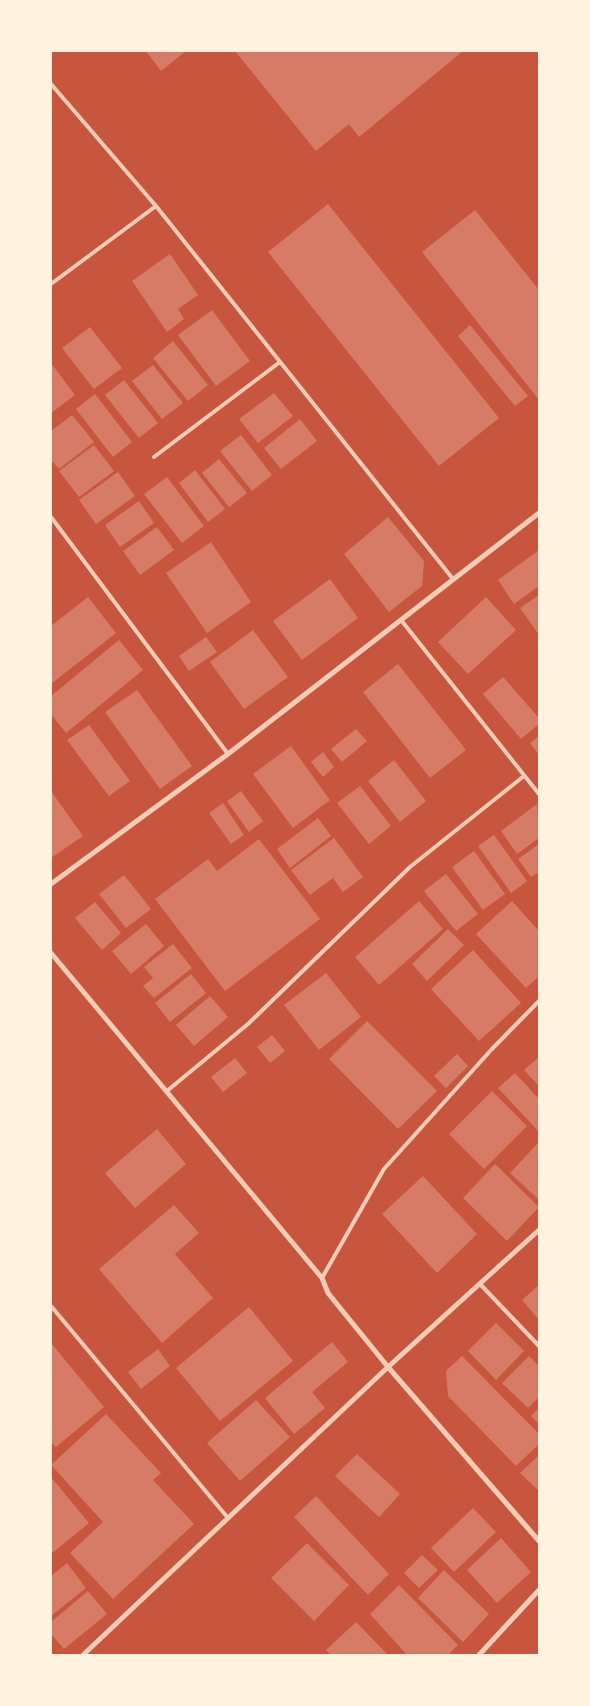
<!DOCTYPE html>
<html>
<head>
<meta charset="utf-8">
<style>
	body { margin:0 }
	#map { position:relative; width:590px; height:1706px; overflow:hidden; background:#c8553d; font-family:"Fira Sans",sans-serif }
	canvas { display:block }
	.frame { position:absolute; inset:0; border:52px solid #fff3e0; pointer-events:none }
</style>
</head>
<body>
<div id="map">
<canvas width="590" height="1706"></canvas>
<div class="frame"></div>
</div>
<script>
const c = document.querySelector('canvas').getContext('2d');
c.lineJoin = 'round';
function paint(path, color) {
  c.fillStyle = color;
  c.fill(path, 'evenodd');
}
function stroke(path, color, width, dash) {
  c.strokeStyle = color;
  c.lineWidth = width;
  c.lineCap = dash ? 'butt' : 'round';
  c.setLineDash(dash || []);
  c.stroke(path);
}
paint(new Path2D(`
	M 146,51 L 186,51 L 161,71 Z
	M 235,51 L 463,51 L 359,137 L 349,124 L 316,151 Z
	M 328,204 L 499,418 L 439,466 L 268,252 Z
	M 475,210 L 539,290 L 539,400 L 422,252 Z
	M 170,254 L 198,295 L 178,309 L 184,319 L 167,332 L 132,281 Z
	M 212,310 L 250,361 L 216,386 L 178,335 Z
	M 470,325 L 528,396 L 515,406 L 458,336 Z
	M 90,327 L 122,368 L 94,389 L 62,348 Z
	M 173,341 L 208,385 L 188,401 L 153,358 Z
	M 51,363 L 75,395 L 51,413 Z
	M 153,365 L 183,403 L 162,419 L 132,381 Z
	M 124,380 L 158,423 L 139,438 L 105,395 Z
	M 274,393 L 293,416 L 258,443 L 239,419 Z
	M 95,394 L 132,442 L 113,457 L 76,409 Z
	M 72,415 L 94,442 L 59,469 L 51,460 L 51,431 Z
	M 300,419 L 317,441 L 281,469 L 264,448 Z
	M 241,435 L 272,475 L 252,491 L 220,451 Z
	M 94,445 L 114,471 L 79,497 L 59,471 Z
	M 219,459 L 247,493 L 229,507 L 202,473 Z
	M 195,470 L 225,509 L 208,522 L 179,483 Z
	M 118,472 L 135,496 L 96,524 L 79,500 Z
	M 167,477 L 204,526 L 182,543 L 144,494 Z
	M 139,501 L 154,523 L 120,547 L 105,525 Z
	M 388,517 L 424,561 L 422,586 L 389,612 L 344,554 Z
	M 157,527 L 174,550 L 140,575 L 123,551 Z
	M 211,542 L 251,602 L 207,633 L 166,573 Z
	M 539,550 L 539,586 L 514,604 L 498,580 Z
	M 330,579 L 358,618 L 302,660 L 273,621 Z
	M 539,595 L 539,635 L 520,608 Z
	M 88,597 L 116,633 L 51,684 L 51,626 Z
	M 486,597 L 516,630 L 468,674 L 438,642 Z
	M 253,630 L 288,677 L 244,709 L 210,662 Z
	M 206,637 L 217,652 L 189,671 L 179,656 Z
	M 119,640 L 143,670 L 66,733 L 51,714 L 51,696 Z
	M 398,664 L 466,750 L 430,778 L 363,692 Z
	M 503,677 L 539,718 L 539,724 L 521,739 L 483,694 Z
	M 137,690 L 192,766 L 160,789 L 105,712 Z
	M 89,725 L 130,781 L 109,796 L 67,740 Z
	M 356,729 L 367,741 L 342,762 L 331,749 Z
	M 539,736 L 539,755 L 530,743 Z
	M 291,746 L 330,800 L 293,828 L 253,774 Z
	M 323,752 L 334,767 L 323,777 L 311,762 Z
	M 394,760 L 426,801 L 400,822 L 368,781 Z
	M 360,786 L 391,826 L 369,844 L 337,803 Z
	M 51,791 L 83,836 L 51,858 Z
	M 241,791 L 263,821 L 249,832 L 227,801 Z
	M 223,803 L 244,835 L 231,844 L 209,813 Z
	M 537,804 L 539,838 L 517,854 L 501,831 Z
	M 318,818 L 331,836 L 290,868 L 277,849 Z
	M 494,835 L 527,881 L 511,893 L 478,846 Z
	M 334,838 L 363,877 L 343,892 L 333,878 L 310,895 L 291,870 Z
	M 259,839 L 320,919 L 225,991 L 155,899 L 208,859 L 217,871 Z
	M 539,844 L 539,872 L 531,877 L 518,859 Z
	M 474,851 L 505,894 L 483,910 L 452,867 Z
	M 446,874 L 478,914 L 456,931 L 424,891 Z
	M 124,875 L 151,909 L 126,928 L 99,894 Z
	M 419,901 L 443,929 L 379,985 L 355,957 Z
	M 512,901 L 539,931 L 539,976 L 526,988 L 476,934 Z
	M 95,902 L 121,933 L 102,950 L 75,918 Z
	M 146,924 L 164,946 L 131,974 L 112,951 Z
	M 448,929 L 464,945 L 427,981 L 412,964 Z
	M 173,944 L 192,968 L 154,998 L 143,986 L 153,978 L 144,967 Z
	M 473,950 L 521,1003 L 479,1041 L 431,989 Z
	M 326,973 L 361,1017 L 319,1050 L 284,1005 Z
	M 191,974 L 206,993 L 170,1022 L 155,1003 Z
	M 210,996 L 228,1017 L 194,1046 L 176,1025 Z
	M 367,1021 L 437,1091 L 398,1129 L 329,1059 Z
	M 272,1035 L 285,1051 L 270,1063 L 257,1047 Z
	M 457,1054 L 468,1066 L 446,1088 L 434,1076 Z
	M 539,1057 L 539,1086 L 524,1070 Z
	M 235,1058 L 247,1073 L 223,1092 L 211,1077 Z
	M 515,1073 L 539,1099 L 539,1132 L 498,1088 Z
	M 492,1091 L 527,1126 L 484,1169 L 449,1134 Z
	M 157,1129 L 186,1164 L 135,1208 L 105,1173 Z
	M 538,1143 L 539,1144 L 539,1200 L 510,1173 Z
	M 495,1164 L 539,1207 L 507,1241 L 463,1198 Z
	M 423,1176 L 477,1234 L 437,1273 L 382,1214 Z
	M 174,1205 L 199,1233 L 175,1254 L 213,1298 L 162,1343 L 99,1269 Z
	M 539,1285 L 539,1320 L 522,1300 Z
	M 249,1307 L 293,1361 L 220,1421 L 176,1368 Z
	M 496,1323 L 524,1351 L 496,1380 L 468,1351 Z
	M 332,1342 L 348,1362 L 312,1392 L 325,1408 L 294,1434 L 265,1398 Z
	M 51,1343 L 104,1407 L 56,1447 L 51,1442 Z
	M 158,1349 L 170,1366 L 141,1389 L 128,1372 Z
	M 462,1356 L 539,1434 L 539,1444 L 516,1466 L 448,1396 L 446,1371 Z
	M 529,1356 L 539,1366 L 539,1397 L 528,1408 L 502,1383 Z
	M 256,1400 L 290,1437 L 240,1481 L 207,1443 Z
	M 539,1408 L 539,1424 L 531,1416 Z
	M 106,1414 L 161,1473 L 153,1480 L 194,1524 L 113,1599 L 70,1553 L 103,1522 L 51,1465 Z
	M 357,1454 L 400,1494 L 379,1517 L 335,1476 Z
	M 539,1455 L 539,1491 L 520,1473 Z
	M 51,1477 L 89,1523 L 51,1554 Z
	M 316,1496 L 389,1574 L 368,1595 L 294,1517 Z
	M 473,1508 L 496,1532 L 454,1572 L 431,1548 Z
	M 501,1538 L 531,1572 L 497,1603 L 467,1570 Z
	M 307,1543 L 349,1585 L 314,1621 L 271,1578 Z
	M 422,1555 L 438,1570 L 419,1588 L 404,1573 Z
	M 67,1563 L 86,1588 L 51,1616 L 51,1576 Z
	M 444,1570 L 489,1614 L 463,1642 L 418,1598 Z
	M 399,1585 L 458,1645 L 448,1655 L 407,1655 L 370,1614 Z
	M 88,1591 L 107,1614 L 64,1649 L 51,1634 L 51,1622 Z
	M 356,1622 L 388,1655 L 331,1655 L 326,1650 Z`), '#d67c66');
stroke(new Path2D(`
	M 51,84 L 156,206 L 453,579
	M 51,284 L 156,206
	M 154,457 L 280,362
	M 51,517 L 228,754
	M 401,620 L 539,794
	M 167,1091 L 248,1024 L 410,867 L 524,776
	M 322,1278 L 384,1169 L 491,1050 L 539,1001
	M 480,1284 L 539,1346
	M 51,1306 L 228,1518`), '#f1ccb7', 4);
stroke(new Path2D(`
	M 51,884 L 228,754 L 539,513
	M 51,953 L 322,1278 L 328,1293 L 388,1367 L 539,1541
	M 83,1655 L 388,1367 L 539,1230
	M 479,1655 L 539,1590`), '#f1ccb7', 5);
</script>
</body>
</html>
